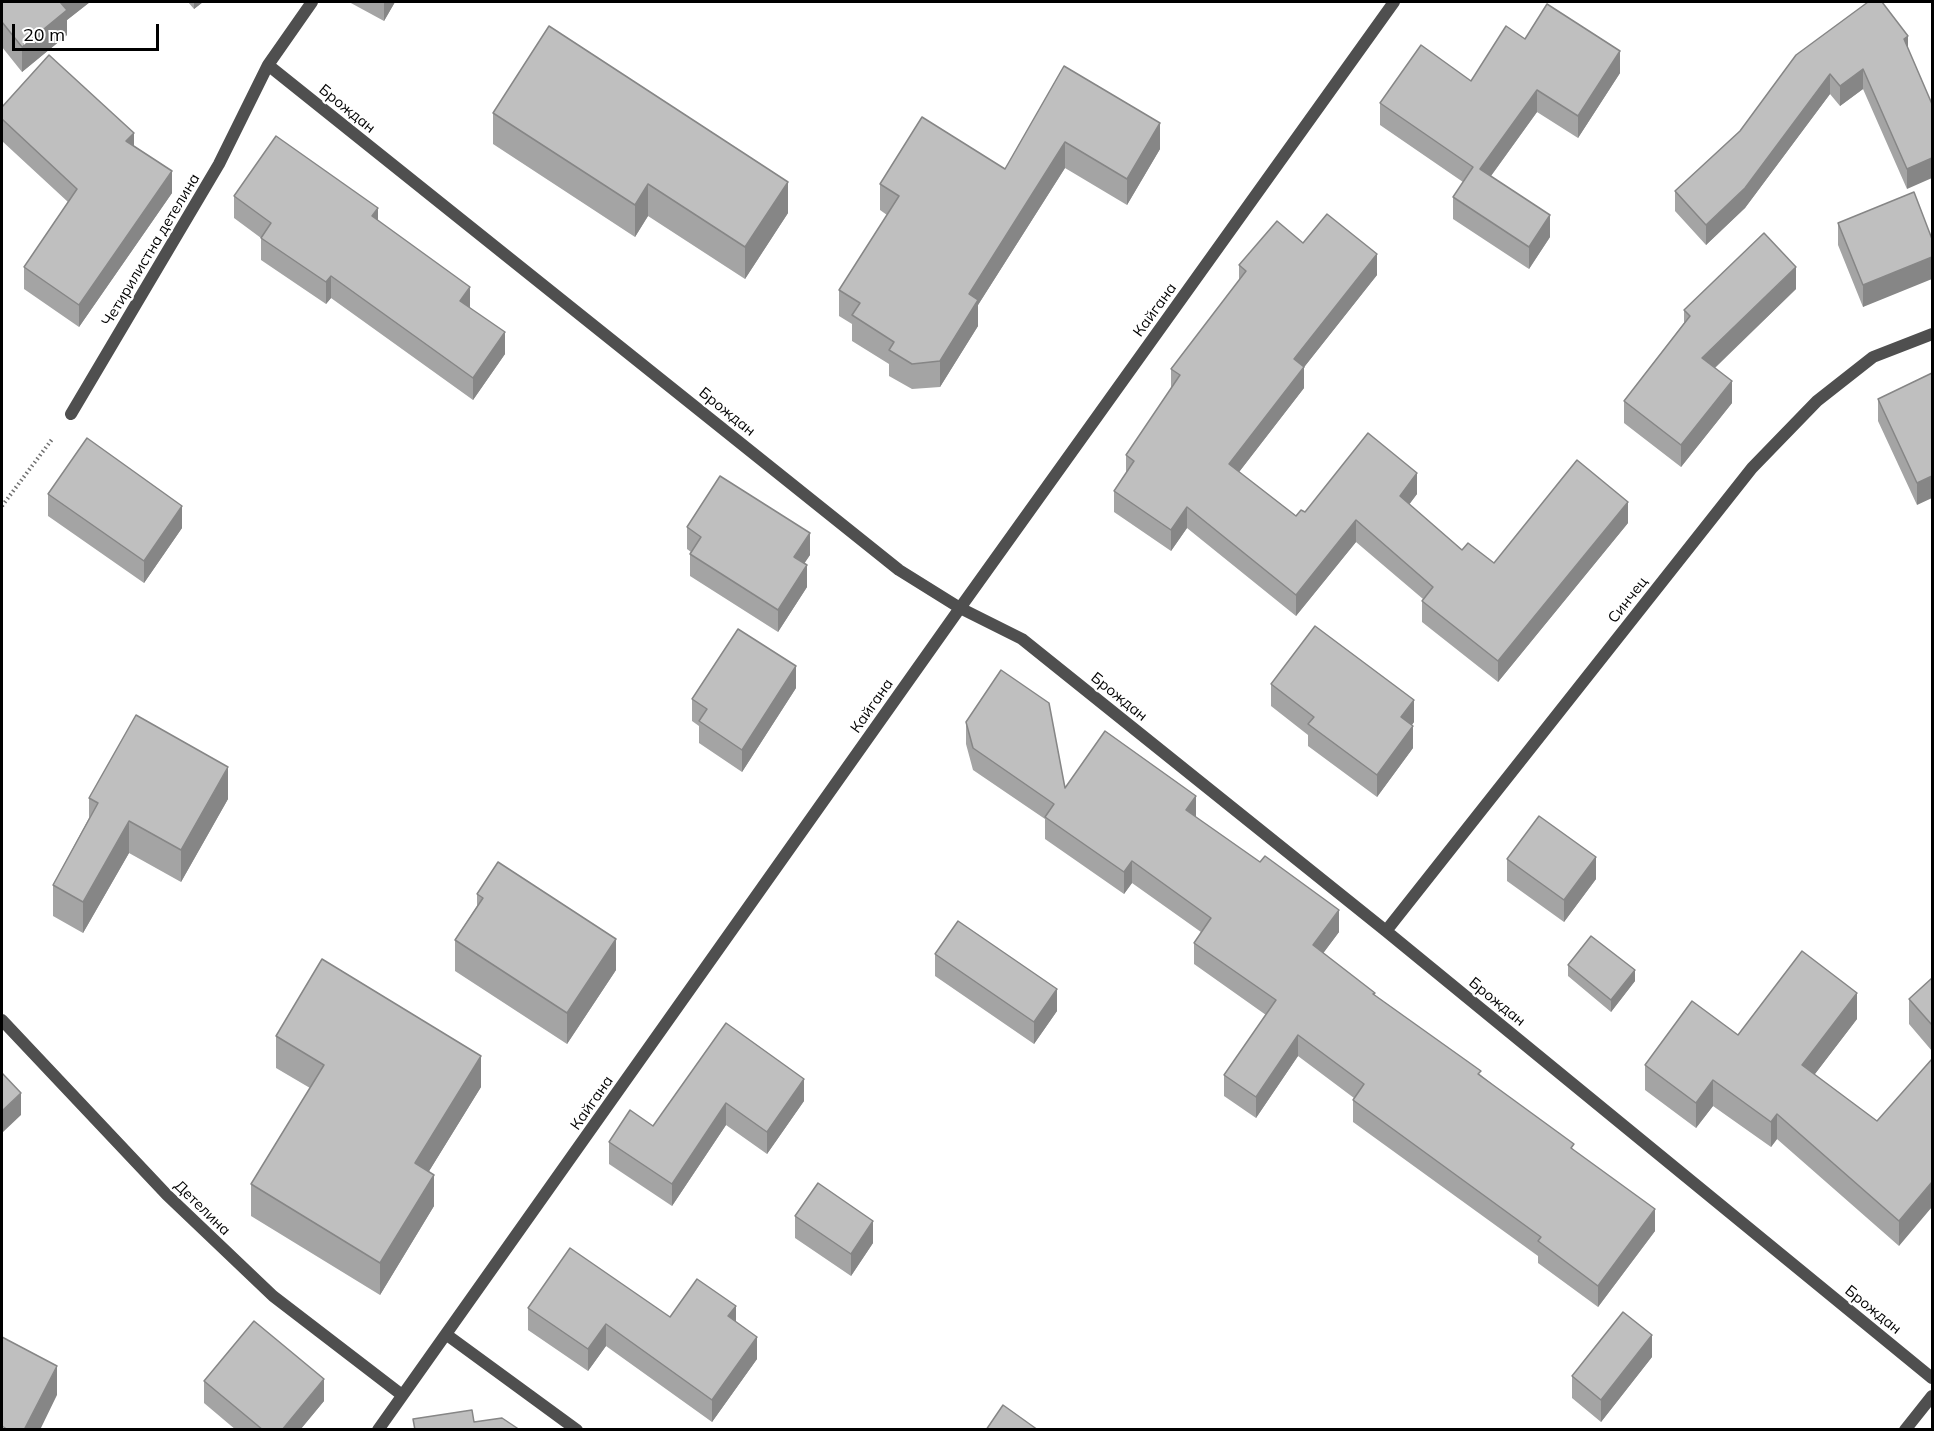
<!DOCTYPE html>
<html>
<head>
<meta charset="utf-8">
<style>
	body { margin:0 }
	#map { position:relative; width:1934px; height:1431px; overflow:hidden; background:#fff; font-family:Mulish,sans-serif }
	canvas { display:block }
	.frame { position:absolute; inset:0; border:3px solid #000; pointer-events:none }
	.scale { position:absolute; left:12px; top:24px; width:147px; height:27px; box-sizing:border-box; border:3px solid #000; border-top:0; padding-left:8px; font-size:18px; line-height:21px; white-space:nowrap; color:#000; -webkit-text-stroke:4px #fff; paint-order:stroke }
</style>
</head>
<body>
<div id="map">
<canvas width="1934" height="1431"></canvas>
<div class="frame"></div>
<div class="scale">20 m</div>
</div>
<script>
const c = document.querySelector('canvas').getContext('2d');
c.lineJoin = 'round';
function stroke(path, color, width, dash) {
  c.strokeStyle = color;
  c.lineWidth = width;
  c.lineCap = dash ? 'butt' : 'round';
  c.setLineDash(dash || []);
  c.stroke(path);
}
function paint(path, color) {
  c.fillStyle = color;
  c.fill(path, 'evenodd');
}
function write(font, color, halo, rows, align = 'center') {
  c.font = font + ' Mulish,sans-serif';
  c.lineWidth = 4.5;
  c.setLineDash([]);
  c.textBaseline = 'middle';
  c.strokeStyle = halo;
  c.fillStyle = color;
  for (const [text, x, y, turn = 0] of rows) {
    c.save();
    c.translate(x, y);
    c.rotate((+turn || 0) * Math.PI / 180);
    c.textAlign = isNaN(turn) ? turn : align;
    if (halo) c.strokeText(text, 0, 0);
    c.fillText(text, 0, 0);
    c.restore();
  }
}
stroke(new Path2D(`
	M 2,506 L 53,438`), '#717171', 4, [1.5, 3]);
stroke(new Path2D(`
	M 268,65 L 899,570 L 960,608 L 1022,639 L 1386,931 L 1932,1378
	M 71,414 L 219,164 L 268,65 L 312,2
	M 1386,931 L 1752,468 L 1817,401 L 1873,357 L 1932,334
	M 2,1020 L 167,1195 L 273,1296 L 402,1395
	M 447,1335 L 577,1430
	M 378,1430 L 960,608 L 1394,2
	M 1905,1430 L 1932,1396`), '#4f4f4f', 12);
paint(new Path2D(`
	M 2,2 L 90,2 L 67,20 L 67,35 L 22,72 L 2,47 Z
	M 188,2 L 203,2 L 194,9 Z
	M 349,2 L 395,2 L 384,21 Z
	M 1908,36 L 1907,189 L 1863,89 L 1840,106 L 1830,94 L 1745,208 L 1706,245 L 1675,211 L 1675,191 L 1740,131 L 1796,55 Z
	M 1525,39 L 1620,73 L 1578,138 L 1537,112 L 1491,176 L 1550,237 L 1529,269 L 1453,219 L 1453,197 L 1463,182 L 1380,125 L 1380,103 L 1471,81 Z
	M 1064,66 L 1160,149 L 1127,205 L 1065,168 L 978,305 L 978,326 L 940,387 L 912,389 L 889,376 L 889,364 L 852,341 L 852,324 L 839,316 L 839,290 L 887,215 L 880,210 L 880,184 L 1005,169 Z
	M 2,107 L 134,146 L 172,193 L 79,327 L 24,289 L 24,267 L 68,202 L 2,141 Z
	M 493,113 L 788,213 L 745,279 L 648,216 L 635,237 L 493,144 Z
	M 234,196 L 378,220 L 470,308 L 505,354 L 473,400 L 331,298 L 326,304 L 261,260 L 261,238 L 234,218 Z
	M 1838,223 L 1932,239 L 1863,307 L 1838,245 Z
	M 1303,243 L 1377,275 L 1304,367 L 1304,388 L 1239,472 L 1296,516 L 1305,512 L 1417,494 L 1409,504 L 1462,550 L 1494,563 L 1628,523 L 1498,682 L 1422,622 L 1422,601 L 1423,599 L 1356,542 L 1296,616 L 1187,528 L 1171,551 L 1114,512 L 1114,491 L 1126,473 L 1126,455 L 1171,389 L 1171,369 L 1239,280 L 1239,265 Z
	M 1796,289 L 1715,368 L 1732,403 L 1681,467 L 1624,423 L 1624,401 L 1684,323 L 1684,310 Z
	M 1932,373 L 1917,505 L 1878,421 L 1878,399 Z
	M 48,494 L 182,528 L 144,583 L 48,516 Z
	M 687,527 L 810,555 L 804,563 L 807,587 L 778,632 L 690,576 L 690,554 L 691,552 L 687,549 Z
	M 1271,684 L 1414,722 L 1412,725 L 1413,748 L 1377,797 L 1308,746 L 1308,735 L 1271,706 Z
	M 796,688 L 742,772 L 699,743 L 699,726 L 692,721 L 692,699 Z
	M 966,722 L 1065,788 L 1196,817 L 1339,932 L 1323,953 L 1375,995 L 1481,1075 L 1574,1150 L 1655,1231 L 1598,1307 L 1538,1263 L 1538,1256 L 1353,1122 L 1353,1100 L 1354,1098 L 1298,1056 L 1256,1118 L 1224,1096 L 1224,1075 L 1266,1015 L 1194,964 L 1194,943 L 1201,932 L 1132,883 L 1124,894 L 1045,839 L 1045,819 L 973,770 L 966,744 Z
	M 89,798 L 228,799 L 181,882 L 129,853 L 83,933 L 53,916 L 53,885 L 89,818 Z
	M 1507,859 L 1596,879 L 1564,922 L 1507,881 Z
	M 477,894 L 616,970 L 567,1044 L 455,971 L 455,940 L 477,906 Z
	M 935,954 L 1057,1011 L 1034,1044 L 935,976 Z
	M 1568,965 L 1635,981 L 1611,1012 L 1568,976 Z
	M 1932,978 L 1932,1051 L 1909,1024 L 1909,999 Z
	M 1857,1019 L 1814,1075 L 1877,1121 L 1932,1059 L 1899,1246 L 1777,1139 L 1771,1147 L 1713,1106 L 1696,1128 L 1645,1090 L 1645,1065 L 1738,1035 Z
	M 726,1023 L 804,1101 L 767,1154 L 726,1125 L 672,1206 L 609,1164 L 609,1142 L 653,1126 Z
	M 276,1036 L 481,1087 L 429,1171 L 434,1206 L 380,1295 L 251,1216 L 251,1184 L 310,1088 L 276,1068 Z
	M 795,1216 L 873,1243 L 851,1276 L 795,1238 Z
	M 528,1308 L 736,1322 L 757,1359 L 712,1422 L 606,1346 L 588,1371 L 528,1330 Z
	M 1652,1357 L 1601,1422 L 1572,1398 L 1572,1376 Z
	M 204,1381 L 324,1401 L 300,1430 L 236,1430 L 204,1403 Z`), '#a4a4a4');
paint(new Path2D(`
	M 60,2 L 90,2 L 67,20 L 67,35 L 22,72 L 22,47 Z
	M 194,2 L 203,2 L 194,9 Z
	M 384,2 L 395,2 L 384,21 Z
	M 1908,36 L 1908,56 L 1904,39 Z
	M 1620,51 L 1620,73 L 1578,138 L 1578,116 Z
	M 1863,69 L 1863,89 L 1840,106 L 1840,86 Z
	M 1830,74 L 1830,94 L 1745,208 L 1706,245 L 1706,225 Z
	M 1537,90 L 1537,112 L 1480,191 L 1480,169 Z
	M 1160,123 L 1160,149 L 1127,205 L 1127,179 Z
	M 134,133 L 134,155 L 126,141 Z
	M 1065,142 L 1065,168 L 978,305 L 978,326 L 940,387 L 940,361 L 969,294 Z
	M 1932,158 L 1932,178 L 1907,189 L 1907,169 Z
	M 172,171 L 172,193 L 79,327 L 79,305 Z
	M 788,182 L 788,213 L 745,279 L 745,247 Z
	M 648,184 L 648,216 L 635,237 L 635,205 Z
	M 378,208 L 378,230 L 372,216 Z
	M 1550,215 L 1550,237 L 1529,269 L 1529,247 Z
	M 1377,254 L 1377,275 L 1294,380 L 1294,359 Z
	M 1932,257 L 1932,279 L 1863,307 L 1863,285 Z
	M 1796,267 L 1796,289 L 1702,380 L 1702,358 Z
	M 331,276 L 331,298 L 326,304 L 326,282 Z
	M 470,287 L 470,309 L 460,301 Z
	M 505,332 L 505,354 L 473,400 L 473,378 Z
	M 1304,367 L 1304,388 L 1229,485 L 1229,464 Z
	M 1732,381 L 1732,403 L 1681,467 L 1681,445 Z
	M 1417,473 L 1417,494 L 1400,517 L 1400,496 Z
	M 1932,476 L 1932,498 L 1917,505 L 1917,483 Z
	M 1628,502 L 1628,523 L 1498,682 L 1498,661 Z
	M 182,506 L 182,528 L 144,583 L 144,561 Z
	M 1187,507 L 1187,528 L 1171,551 L 1171,530 Z
	M 1356,520 L 1356,542 L 1296,616 L 1296,595 Z
	M 810,533 L 810,555 L 794,579 L 794,557 Z
	M 807,565 L 807,587 L 778,632 L 778,610 Z
	M 796,666 L 796,688 L 742,772 L 742,750 Z
	M 1414,700 L 1414,722 L 1401,739 L 1401,717 Z
	M 1413,726 L 1413,748 L 1377,797 L 1377,775 Z
	M 228,767 L 228,799 L 181,882 L 181,850 Z
	M 1196,796 L 1196,817 L 1186,810 Z
	M 129,821 L 129,853 L 83,933 L 83,902 Z
	M 1596,857 L 1596,879 L 1564,922 L 1564,900 Z
	M 1132,861 L 1132,883 L 1124,894 L 1124,872 Z
	M 1339,910 L 1339,932 L 1313,967 L 1313,945 Z
	M 616,939 L 616,970 L 567,1044 L 567,1013 Z
	M 1635,970 L 1635,981 L 1611,1012 L 1611,1000 Z
	M 1057,989 L 1057,1011 L 1034,1044 L 1034,1022 Z
	M 1857,993 L 1857,1019 L 1802,1091 L 1802,1065 Z
	M 1298,1035 L 1298,1056 L 1256,1118 L 1256,1097 Z
	M 481,1056 L 481,1087 L 415,1194 L 415,1163 Z
	M 804,1079 L 804,1101 L 767,1154 L 767,1132 Z
	M 1713,1080 L 1713,1106 L 1696,1128 L 1696,1103 Z
	M 21,1093 L 21,1115 L 2,1133 L 2,1111 Z
	M 726,1103 L 726,1125 L 672,1206 L 672,1184 Z
	M 1777,1114 L 1777,1139 L 1771,1147 L 1771,1122 Z
	M 434,1175 L 434,1206 L 380,1295 L 380,1263 Z
	M 1932,1182 L 1932,1207 L 1899,1246 L 1899,1221 Z
	M 1655,1209 L 1655,1231 L 1598,1307 L 1598,1286 Z
	M 873,1221 L 873,1243 L 851,1276 L 851,1254 Z
	M 736,1306 L 736,1328 L 728,1316 Z
	M 606,1324 L 606,1346 L 588,1371 L 588,1349 Z
	M 1652,1335 L 1652,1357 L 1601,1422 L 1601,1400 Z
	M 757,1337 L 757,1359 L 712,1422 L 712,1400 Z
	M 57,1366 L 57,1395 L 40,1430 L 24,1430 Z
	M 324,1379 L 324,1401 L 300,1430 L 282,1430 Z`), '#868686');
const building = new Path2D(`
	M 2,2 L 60,2 L 67,10 L 22,47 L 2,22 Z
	M 1868,2 L 1882,2 L 1908,36 L 1904,39 L 1932,104 L 1932,158 L 1907,169 L 1863,69 L 1840,86 L 1830,74 L 1745,188 L 1706,225 L 1675,191 L 1740,131 L 1796,55 Z
	M 1547,4 L 1620,51 L 1578,116 L 1537,90 L 1480,169 L 1550,215 L 1529,247 L 1453,197 L 1473,167 L 1380,103 L 1421,45 L 1471,81 L 1506,26 L 1525,39 Z
	M 549,26 L 788,182 L 745,247 L 648,184 L 635,205 L 493,113 Z
	M 49,55 L 134,133 L 126,141 L 172,171 L 79,305 L 24,267 L 77,189 L 2,119 L 2,107 Z
	M 1064,66 L 1160,123 L 1127,179 L 1065,142 L 969,294 L 978,300 L 940,361 L 912,364 L 889,350 L 894,342 L 852,315 L 860,303 L 839,290 L 899,196 L 880,184 L 922,117 L 1005,169 Z
	M 276,136 L 378,208 L 372,216 L 470,287 L 460,301 L 505,332 L 473,378 L 331,276 L 326,282 L 261,238 L 271,223 L 234,196 Z
	M 1914,192 L 1932,239 L 1932,257 L 1863,285 L 1838,223 Z
	M 1327,214 L 1377,254 L 1294,359 L 1304,367 L 1229,464 L 1296,516 L 1301,510 L 1305,512 L 1368,433 L 1417,473 L 1400,496 L 1462,550 L 1468,543 L 1494,563 L 1577,460 L 1628,502 L 1498,661 L 1422,601 L 1433,587 L 1356,520 L 1296,595 L 1187,507 L 1171,530 L 1114,491 L 1134,461 L 1126,455 L 1180,375 L 1171,369 L 1246,271 L 1239,265 L 1277,221 L 1303,243 Z
	M 1764,233 L 1796,267 L 1702,358 L 1732,381 L 1681,445 L 1624,401 L 1690,316 L 1684,310 Z
	M 1932,373 L 1932,476 L 1917,483 L 1878,399 Z
	M 87,438 L 182,506 L 144,561 L 48,494 Z
	M 720,476 L 810,533 L 794,557 L 807,565 L 778,610 L 690,554 L 701,537 L 687,527 Z
	M 1315,626 L 1414,700 L 1401,717 L 1413,726 L 1377,775 L 1308,724 L 1314,717 L 1271,684 Z
	M 738,629 L 796,666 L 742,750 L 699,721 L 707,709 L 692,699 Z
	M 1001,670 L 1049,703 L 1065,788 L 1105,731 L 1196,796 L 1186,810 L 1260,862 L 1265,856 L 1339,910 L 1313,945 L 1375,993 L 1373,994 L 1481,1071 L 1478,1074 L 1574,1144 L 1571,1148 L 1655,1209 L 1598,1286 L 1538,1241 L 1541,1237 L 1353,1100 L 1364,1084 L 1298,1035 L 1256,1097 L 1224,1075 L 1276,1000 L 1194,943 L 1211,918 L 1132,861 L 1124,872 L 1045,817 L 1054,804 L 973,748 L 966,722 Z
	M 136,715 L 228,767 L 181,850 L 129,821 L 83,902 L 53,885 L 98,803 L 89,798 Z
	M 1539,816 L 1596,857 L 1564,900 L 1507,859 Z
	M 498,862 L 616,939 L 567,1013 L 455,940 L 483,898 L 477,894 Z
	M 958,921 L 1057,989 L 1034,1022 L 935,954 Z
	M 1591,936 L 1635,970 L 1611,1000 L 1568,965 Z
	M 1802,951 L 1857,993 L 1802,1065 L 1877,1121 L 1932,1059 L 1932,1182 L 1899,1221 L 1777,1114 L 1771,1122 L 1713,1080 L 1696,1103 L 1645,1065 L 1692,1001 L 1738,1035 Z
	M 322,959 L 481,1056 L 415,1163 L 434,1175 L 380,1263 L 251,1184 L 324,1065 L 276,1036 Z
	M 1932,978 L 1932,1025 L 1909,999 Z
	M 726,1023 L 804,1079 L 767,1132 L 726,1103 L 672,1184 L 609,1142 L 630,1110 L 653,1126 Z
	M 2,1073 L 21,1093 L 2,1111 Z
	M 818,1183 L 873,1221 L 851,1254 L 795,1216 Z
	M 570,1248 L 670,1317 L 697,1279 L 736,1306 L 728,1316 L 757,1337 L 712,1400 L 606,1324 L 588,1349 L 528,1308 Z
	M 1623,1312 L 1652,1335 L 1601,1400 L 1572,1376 Z
	M 254,1321 L 324,1379 L 282,1430 L 263,1430 L 204,1381 Z
	M 2,1337 L 57,1366 L 24,1430 L 8,1430 L 2,1426 Z
	M 1003,1405 L 1038,1430 L 986,1430 Z
	M 472,1410 L 474,1422 L 502,1418 L 520,1430 L 415,1430 L 413,1419 Z`);
paint(building, '#bfbfbf');
stroke(building, '#868686', 1.5);
write('15px', '#000', '#fff', [
	["Брождан",347,109,39],
	["Четирилистна детелина",151,250,-59],
	["Кайгана",1155,310,-54],
	["Брождан",727,412,39],
	["Синчец",1628,600,-52],
	["Брождан",1119,697,39],
	["Кайгана",872,706,-55],
	["Брождан",1497,1002,39],
	["Кайгана",592,1103,-55],
	["Детелина",202,1208,44],
	["Брождан",1873,1310,39]
]);
</script>
</body>
</html>
